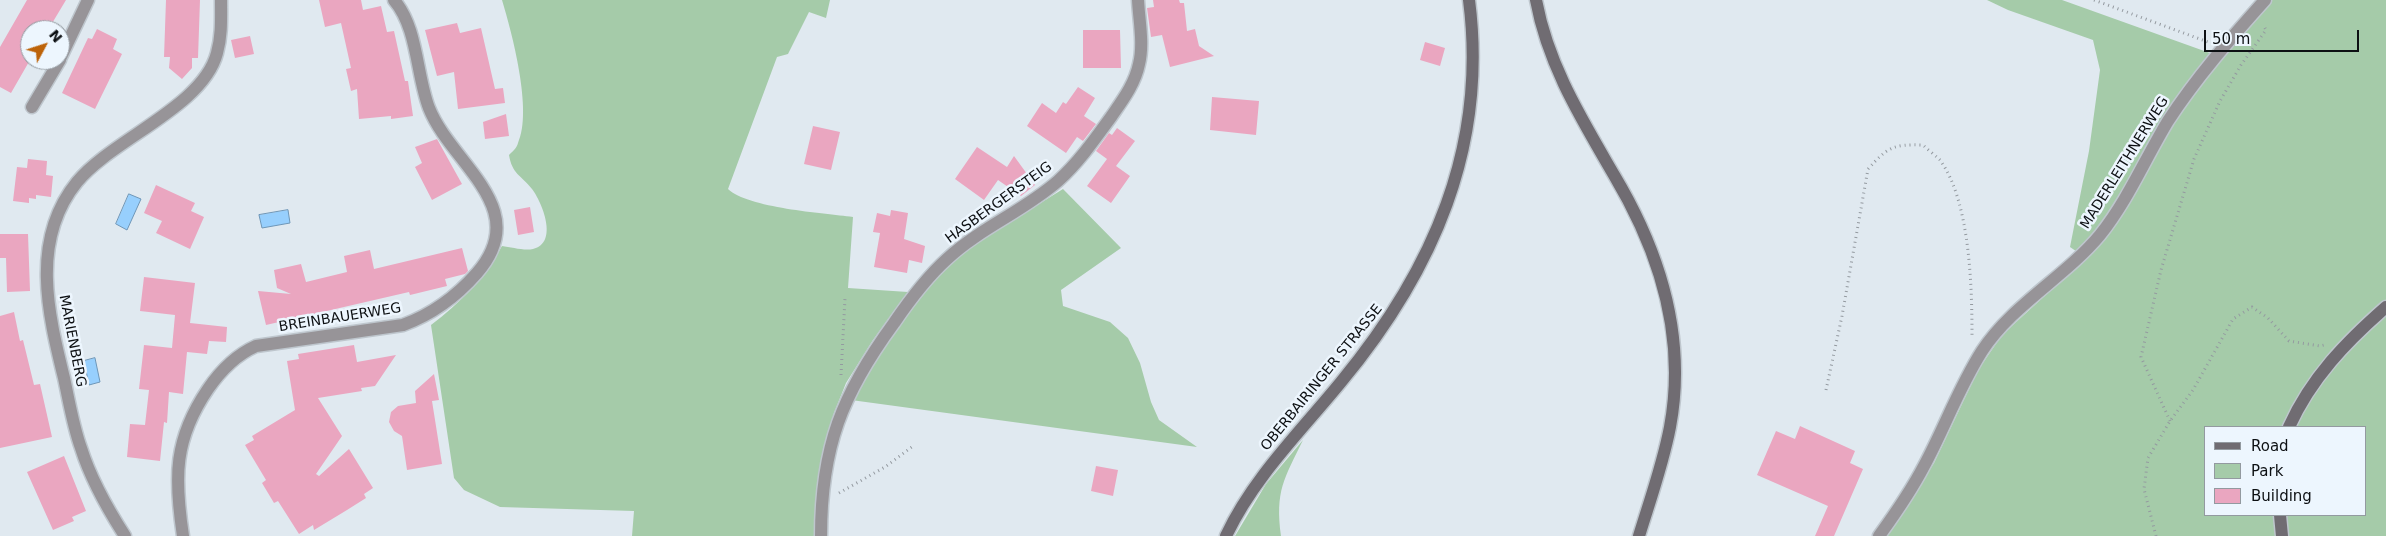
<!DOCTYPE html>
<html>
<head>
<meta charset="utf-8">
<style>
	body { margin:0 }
	#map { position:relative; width:2386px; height:536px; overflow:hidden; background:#e0e9f0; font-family:"DejaVu Sans",sans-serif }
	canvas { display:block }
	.legend { position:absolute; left:2204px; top:426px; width:162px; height:90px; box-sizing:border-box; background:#edf6fe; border:1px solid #939aa0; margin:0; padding:6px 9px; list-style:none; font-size:15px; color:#0d1013 }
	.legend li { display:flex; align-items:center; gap:10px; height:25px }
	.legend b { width:25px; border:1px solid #939aa0 }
	.north { position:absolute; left:20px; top:20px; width:50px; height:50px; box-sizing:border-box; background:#edf6fe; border:1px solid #939aa0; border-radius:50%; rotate:50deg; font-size:14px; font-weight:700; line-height:20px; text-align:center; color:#0d1013 }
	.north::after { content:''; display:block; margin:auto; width:18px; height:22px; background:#bd6309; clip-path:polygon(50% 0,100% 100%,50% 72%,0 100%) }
	.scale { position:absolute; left:2204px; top:30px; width:155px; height:22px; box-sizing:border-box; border:2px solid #0d1013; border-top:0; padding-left:6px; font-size:15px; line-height:18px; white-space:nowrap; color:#0d1013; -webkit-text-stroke:4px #edf6fe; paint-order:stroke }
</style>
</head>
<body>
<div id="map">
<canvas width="2386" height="536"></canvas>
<ul class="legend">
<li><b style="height:6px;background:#706c72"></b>Road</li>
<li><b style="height:14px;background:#a5cba9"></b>Park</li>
<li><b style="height:14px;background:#eaa6c0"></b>Building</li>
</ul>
<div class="north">N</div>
<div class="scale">50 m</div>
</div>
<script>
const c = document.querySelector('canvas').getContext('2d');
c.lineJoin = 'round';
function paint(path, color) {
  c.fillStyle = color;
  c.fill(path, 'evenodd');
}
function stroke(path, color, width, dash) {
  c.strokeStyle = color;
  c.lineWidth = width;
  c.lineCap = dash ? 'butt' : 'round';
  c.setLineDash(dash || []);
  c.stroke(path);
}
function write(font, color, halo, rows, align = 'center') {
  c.font = font + ' "DejaVu Sans",sans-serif';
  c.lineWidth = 5;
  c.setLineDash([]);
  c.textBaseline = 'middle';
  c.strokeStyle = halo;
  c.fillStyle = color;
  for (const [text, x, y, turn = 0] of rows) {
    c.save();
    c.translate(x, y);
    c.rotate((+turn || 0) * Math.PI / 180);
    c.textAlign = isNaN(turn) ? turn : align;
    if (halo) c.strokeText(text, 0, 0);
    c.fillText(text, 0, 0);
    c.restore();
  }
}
paint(new Path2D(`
	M 502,0 L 830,0 L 826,18 L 809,12 L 788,54 L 777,57 L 728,189 C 748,208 823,213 853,217 L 848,288 L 908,292 L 873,340 L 846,383 L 834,413 L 819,476 L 814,536 L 632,536 L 634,511 L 500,507 L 464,490 L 454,478 L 431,325 C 460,303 484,279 502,246 C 511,247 524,251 533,249 C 559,243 542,202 532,189 C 521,175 512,174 509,155 C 512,152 517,148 518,143 C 533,111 512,33 502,0 Z
	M 1987,0 L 2062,0 L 2221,57 L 2272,0 L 2386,0 L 2386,536 L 1886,536 L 1934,463 L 1978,370 L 2002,335 L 2086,258 L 2070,247 L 2089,151 L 2100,70 L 2093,40 L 2008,10 ZM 2205,427 L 2365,427 L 2365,515 L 2205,515 Z
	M 1063,189 L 1121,248 L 1061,290 L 1063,306 L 1110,322 L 1128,338 L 1140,363 L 1151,402 L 1159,420 L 1197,447 L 851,400 L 901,319 L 957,255 Z
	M 1303,440 C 1284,479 1275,491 1281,536 L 1235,536 L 1266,484 Z`), '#a5cba9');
const water = new Path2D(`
	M 129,194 L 141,199 L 127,230 L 116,224 Z
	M 288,210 L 290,223 L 262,228 L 259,215 Z
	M 95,358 L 100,382 L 89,385 L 84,361 Z`);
paint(water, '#97cffd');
stroke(water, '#6e96b7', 1);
paint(new Path2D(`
	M 27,0 L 66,0 L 48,30 L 30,30 L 30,60 L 11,93 L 0,87 L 0,47 Z
	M 166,0 L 200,0 L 198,58 L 192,58 L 192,68 L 182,79 L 169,68 L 170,57 L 164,57 Z
	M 319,0 L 361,0 L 363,10 L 381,6 L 387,32 L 394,31 L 405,81 L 408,81 L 413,116 L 391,119 L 391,116 L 359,119 L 357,89 L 351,91 L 346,69 L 351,68 L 341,23 L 325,27 Z
	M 1153,0 L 1179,0 L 1180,3 L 1184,3 L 1187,31 L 1195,29 L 1199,46 L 1214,56 L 1170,67 L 1162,35 L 1151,37 L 1147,8 L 1154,7 Z
	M 457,23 L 460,33 L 481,28 L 495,89 L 503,88 L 505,103 L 458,109 L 454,72 L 437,76 L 425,30 Z
	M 97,29 L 117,39 L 113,49 L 122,54 L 95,109 L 62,93 L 88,38 L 92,39 Z
	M 1083,30 L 1120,30 L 1121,68 L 1083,68 Z
	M 250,36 L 254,54 L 235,58 L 231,40 Z
	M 1425,42 L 1445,48 L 1440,66 L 1420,60 Z
	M 1078,87 L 1095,98 L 1084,116 L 1096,124 L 1083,141 L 1077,137 L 1066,153 L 1027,126 L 1042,103 L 1056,113 L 1063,102 L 1066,104 Z
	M 1212,97 L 1259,101 L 1256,135 L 1210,130 Z
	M 506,114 L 509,136 L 485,139 L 483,122 Z
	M 813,126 L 840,132 L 831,170 L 804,164 Z
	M 1117,128 L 1135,141 L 1116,166 L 1130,176 L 1111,203 L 1087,186 L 1107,159 L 1096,151 L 1109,133 L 1112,135 Z
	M 437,139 L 462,184 L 432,200 L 415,167 L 422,163 L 415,147 Z
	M 977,147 L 1007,167 L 1014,156 L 1035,185 L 1021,196 L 998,180 L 984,200 L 955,179 Z
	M 28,159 L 47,161 L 46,175 L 53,176 L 51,197 L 36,195 L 36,199 L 29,198 L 29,203 L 13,201 L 17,167 L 27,168 Z
	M 156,185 L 195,203 L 191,211 L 204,217 L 190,249 L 156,233 L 162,221 L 144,213 Z
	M 530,207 L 534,232 L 518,235 L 514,210 Z
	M 891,210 L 908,213 L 904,239 L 925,246 L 922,263 L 909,260 L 907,273 L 874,267 L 880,233 L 873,232 L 877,213 L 890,216 Z
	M 0,234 L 28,234 L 30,291 L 7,292 L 6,258 L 0,258 Z
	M 462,248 L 468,271 L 465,274 L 445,279 L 447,286 L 410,295 L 409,292 L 266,325 L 258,291 L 291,294 L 277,288 L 274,270 L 301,264 L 306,282 L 347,272 L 344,256 L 370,250 L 374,269 Z
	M 144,277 L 195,283 L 190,323 L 227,327 L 226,342 L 209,341 L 207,354 L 187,352 L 183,394 L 169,392 L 167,423 L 164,422 L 160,461 L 127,457 L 130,424 L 145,425 L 149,390 L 139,389 L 144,345 L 172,348 L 175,315 L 140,311 Z
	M 14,312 L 20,341 L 23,340 L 34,385 L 40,384 L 52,437 L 0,448 L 0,316 Z
	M 354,345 L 357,362 L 396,355 L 375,386 L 361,388 L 362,391 L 318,398 L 342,436 L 316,474 L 319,476 L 349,449 L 373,488 L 364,494 L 366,498 L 347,510 L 314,530 L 313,525 L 299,534 L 278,501 L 274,503 L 262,483 L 266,480 L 245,445 L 254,440 L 252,436 L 295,410 L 287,361 L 299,359 L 298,354 Z
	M 434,374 L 439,400 L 432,401 L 442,464 L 407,470 L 402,436 L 394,431 L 389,422 L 391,412 L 398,406 L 416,403 L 415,391 Z
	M 1800,426 L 1855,451 L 1850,463 L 1863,469 L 1834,536 L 1815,536 L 1828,506 L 1757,475 L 1776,431 L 1795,439 Z
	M 64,456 L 86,511 L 72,517 L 74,521 L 53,530 L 27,472 Z
	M 1096,466 L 1118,470 L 1113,496 L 1091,491 Z`), '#eaa6c0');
const street = new Path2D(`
	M 60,59 L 88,0
	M 32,107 L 60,60
	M 125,536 C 107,508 91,480 81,448 C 73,426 69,401 64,378 C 48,313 30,240 77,182 C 112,139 203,107 217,53 C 222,35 221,18 221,0
	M 183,536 C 174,477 174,439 208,389 C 221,370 236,355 256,346 L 403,325 C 433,314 456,297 477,273 C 534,208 451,164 429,108 C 416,74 418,28 394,0
	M 821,536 C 821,447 842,394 894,323 C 909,301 927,277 947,259 C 980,228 1024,211 1058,181 C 1079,162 1095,139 1111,117 C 1122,101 1135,84 1139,64 C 1144,44 1139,20 1138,0
	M 1879,536 C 1895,514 1911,491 1924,466 C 1944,429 1959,387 1982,351 C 2012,305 2065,277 2100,235 C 2128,200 2145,159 2168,121 C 2196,78 2230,39 2265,0`);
const secondary = new Path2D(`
	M 1536,0 C 1548,65 1581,118 1614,175 C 1660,252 1687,336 1670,427 C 1663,464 1650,500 1639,536
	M 2289,427 C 2311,378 2346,342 2386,307
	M 2280,515 L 2282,536
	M 1226,536 C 1253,478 1301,431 1341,382 C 1433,271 1488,146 1469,0`);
stroke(street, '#bec6cd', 15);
stroke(secondary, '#bec6cd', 15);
stroke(new Path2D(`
	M 2094,0 L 2208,42
	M 841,375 L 845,298
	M 1826,390 L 1842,316 L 1868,169 C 1888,147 1893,144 1923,145 C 1928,150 1935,155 1940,160 C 1970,201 1972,287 1972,336
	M 2170,421 L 2141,357 L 2161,270 L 2194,159 L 2220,101 L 2241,65 L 2266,30 L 2264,26
	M 839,493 L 885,467 L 913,446
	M 2156,536 L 2144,489 L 2148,458 L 2170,421 L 2193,390 L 2233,319 L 2252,307 L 2268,318 L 2289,341 L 2320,346 L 2324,345`), '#949aa0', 3, [1, 4]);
stroke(street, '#979498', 12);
stroke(secondary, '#706c72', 12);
write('14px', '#0d1013', '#edf6fe', [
	["MADERLEITHNERWEG",2125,163,-58],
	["HASBERGERSTEIG",999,203,-36],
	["BREINBAUERWEG",340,318,-9],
	["MARIENBERG",72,341,79],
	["OBERBAIRINGER STRASSE",1322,378,-51]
]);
</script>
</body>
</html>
